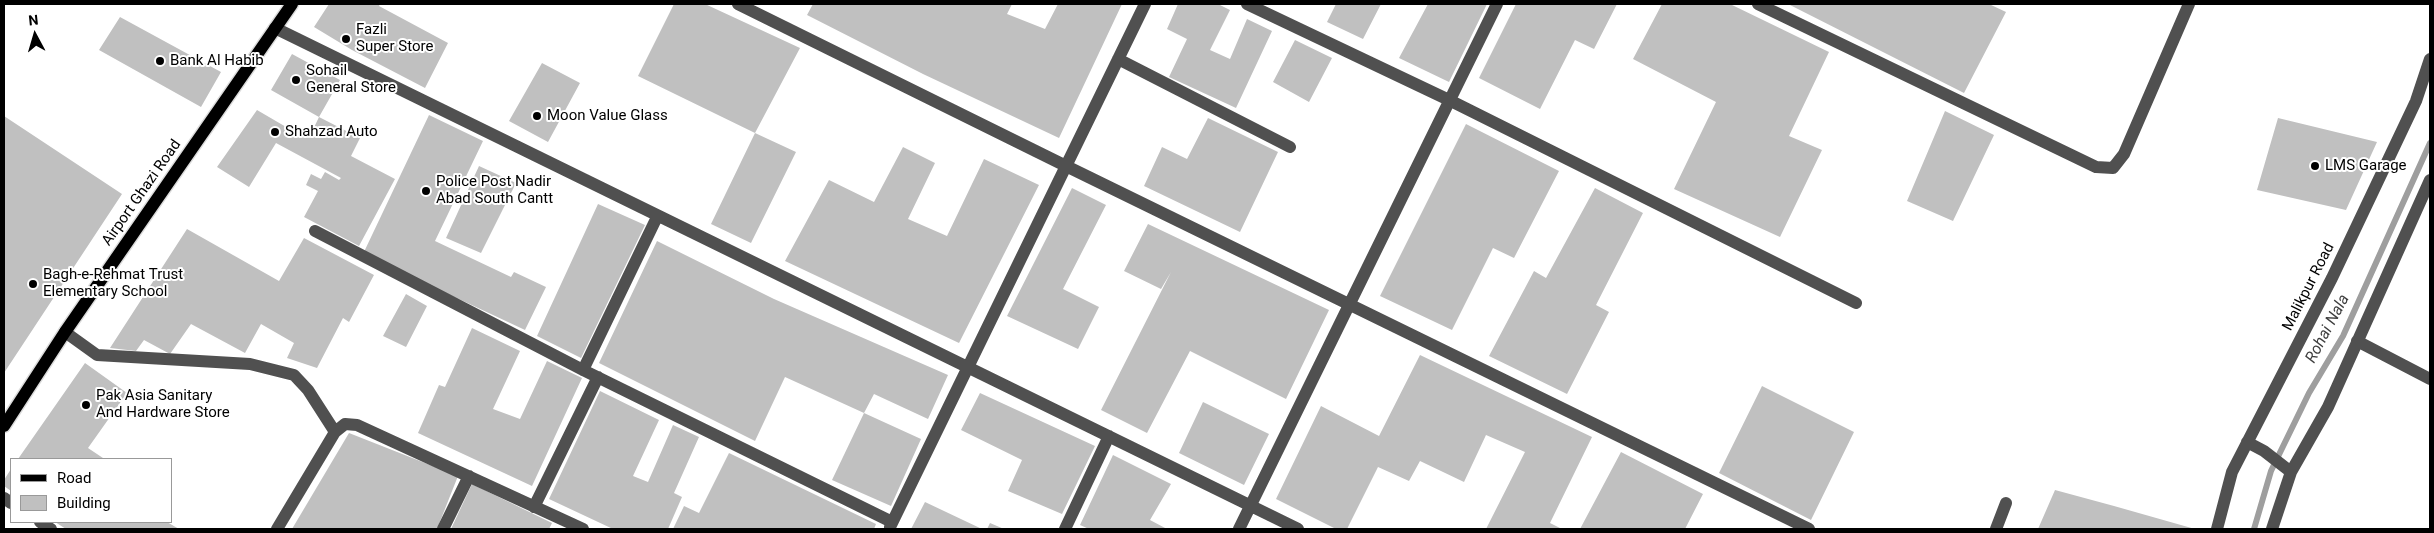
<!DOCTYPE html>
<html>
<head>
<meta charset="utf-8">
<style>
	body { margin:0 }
	#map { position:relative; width:2434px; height:533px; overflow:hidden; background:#fff; font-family:Roboto,sans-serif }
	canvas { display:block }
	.frame { position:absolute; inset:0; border:5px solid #000; pointer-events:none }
	.legend { position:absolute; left:10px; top:458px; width:162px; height:65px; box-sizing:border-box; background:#fff; border:1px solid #999; margin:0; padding:6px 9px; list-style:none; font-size:15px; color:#000 }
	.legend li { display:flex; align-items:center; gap:10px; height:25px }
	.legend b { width:25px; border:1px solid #999 }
	.north { position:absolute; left:10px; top:10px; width:50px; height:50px; -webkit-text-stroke:4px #fff; paint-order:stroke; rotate:354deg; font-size:14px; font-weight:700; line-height:20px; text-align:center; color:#000 }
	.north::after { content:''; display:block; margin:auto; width:18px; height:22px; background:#000; clip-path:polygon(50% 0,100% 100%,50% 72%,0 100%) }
</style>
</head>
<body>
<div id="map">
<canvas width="2434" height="533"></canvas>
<div class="frame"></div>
<ul class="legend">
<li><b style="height:6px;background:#000"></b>Road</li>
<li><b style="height:14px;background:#c0c0c0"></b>Building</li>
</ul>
<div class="north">N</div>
</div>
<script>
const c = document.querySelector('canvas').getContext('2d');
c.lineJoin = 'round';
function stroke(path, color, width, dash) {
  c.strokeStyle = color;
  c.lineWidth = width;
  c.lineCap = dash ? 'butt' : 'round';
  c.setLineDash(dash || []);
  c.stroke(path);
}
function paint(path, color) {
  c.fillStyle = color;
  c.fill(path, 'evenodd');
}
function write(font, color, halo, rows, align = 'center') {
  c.font = font + ' Roboto,sans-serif';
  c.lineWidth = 4;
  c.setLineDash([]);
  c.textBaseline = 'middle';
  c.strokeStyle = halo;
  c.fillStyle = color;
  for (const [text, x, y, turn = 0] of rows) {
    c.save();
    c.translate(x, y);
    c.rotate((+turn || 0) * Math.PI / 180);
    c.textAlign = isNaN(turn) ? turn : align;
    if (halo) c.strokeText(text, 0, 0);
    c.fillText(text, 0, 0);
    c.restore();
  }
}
stroke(new Path2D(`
	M 2254,529 L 2271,471 L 2309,393 L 2343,336 L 2430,143`), '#9e9e9e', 6);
paint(new Path2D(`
	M 329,4 L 380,4 L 379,6 L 448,43 L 425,88 L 352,50 L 314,27 Z
	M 674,4 L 705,4 L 800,48 L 755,133 L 638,76 Z
	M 813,4 L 1012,4 L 1007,14 L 1045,29 L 1058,4 L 1122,4 L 1059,138 L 923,74 L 807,15 Z
	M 1178,4 L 1218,4 L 1230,10 L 1210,50 L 1230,59 L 1247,19 L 1272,31 L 1236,108 L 1169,77 L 1187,39 L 1167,29 Z
	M 1336,4 L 1381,4 L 1363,39 L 1327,22 Z
	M 1428,4 L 1487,4 L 1449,82 L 1399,58 Z
	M 1516,4 L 1617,4 L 1594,49 L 1575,40 L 1540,109 L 1479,78 Z
	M 1662,4 L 1730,4 L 1829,52 L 1789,136 L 1822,150 L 1780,237 L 1674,189 L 1716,102 L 1633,59 Z
	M 1788,4 L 1989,4 L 2006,12 L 1964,93 Z
	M 120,17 L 221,72 L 201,107 L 99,50 Z
	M 1295,40 L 1332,58 L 1309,102 L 1273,82 Z
	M 292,54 L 340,80 L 319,117 L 271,90 Z
	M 542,63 L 580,83 L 548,142 L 509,121 Z
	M 257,110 L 305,138 L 306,134 L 310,136 L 319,117 L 360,138 L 351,156 L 395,179 L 359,246 L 304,217 L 318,191 L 306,185 L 311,174 L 321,179 L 325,172 L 339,180 L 341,178 L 276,143 L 249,187 L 217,167 Z
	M 1945,111 L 1994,135 L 1953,221 L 1907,201 Z
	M 429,115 L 483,141 L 435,241 L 511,277 L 514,272 L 546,287 L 525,330 L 363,254 Z
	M 4,116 L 122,194 L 4,373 Z
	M 1208,118 L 1278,152 L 1240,232 L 1144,186 L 1162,147 L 1187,159 Z
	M 2278,118 L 2377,142 L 2346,210 L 2257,190 Z
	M 1466,124 L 1559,171 L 1514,258 L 1493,248 L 1452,330 L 1380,296 Z
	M 755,133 L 796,152 L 751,243 L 711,224 Z
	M 903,147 L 935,163 L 908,219 L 947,236 L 984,159 L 1039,185 L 959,343 L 785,261 L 829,180 L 874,202 Z
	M 479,166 L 516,183 L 481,253 L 446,238 Z
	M 1072,188 L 1106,205 L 1063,289 L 1099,307 L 1078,349 L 1007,316 Z
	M 1595,188 L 1643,213 L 1596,305 L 1609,312 L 1567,394 L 1489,356 L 1534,271 L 1546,278 Z
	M 598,204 L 645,225 L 581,358 L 537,336 Z
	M 1148,224 L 1329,310 L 1286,399 L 1190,351 L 1147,433 L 1101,410 L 1171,272 L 1161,289 L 1124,271 Z
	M 187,229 L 279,281 L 304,238 L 374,275 L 349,322 L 343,318 L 317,368 L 287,358 L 294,343 L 261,324 L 245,353 L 191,324 L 170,354 L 144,340 L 136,351 L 110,348 Z
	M 657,241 L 774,299 L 948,375 L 928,419 L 874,394 L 864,413 L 785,377 L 755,441 L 599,363 Z
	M 406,294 L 427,306 L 406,347 L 383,336 Z
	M 472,328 L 520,351 L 493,409 L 520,419 L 547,361 L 582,378 L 532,486 L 418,433 L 439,385 L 445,387 Z
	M 1420,355 L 1592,437 L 1550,523 L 1562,529 L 1486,529 L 1525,452 L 1486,435 L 1464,482 L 1420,461 L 1409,481 L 1378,467 L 1347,529 L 1336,529 L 1276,499 L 1321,406 L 1379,436 Z
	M 85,363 L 127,393 L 88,448 L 103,458 L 102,459 L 18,459 Z
	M 1762,386 L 1854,432 L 1811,520 L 1719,473 Z
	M 600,391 L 659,420 L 633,476 L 648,482 L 673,425 L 699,437 L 674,493 L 682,497 L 668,529 L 613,529 L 549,499 Z
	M 980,393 L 1095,446 L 1062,514 L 1008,491 L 1022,460 L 961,430 Z
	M 1203,402 L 1269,434 L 1244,485 L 1179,453 Z
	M 864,413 L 921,439 L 891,506 L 832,480 Z
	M 349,433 L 458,476 L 437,529 L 292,529 Z
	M 1621,452 L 1703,494 L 1685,529 L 1580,529 Z
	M 729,453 L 876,524 L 874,529 L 673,529 L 684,506 L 699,513 Z
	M 1113,455 L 1171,484 L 1150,520 L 1167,529 L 1089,529 L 1080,525 Z
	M 11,469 L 11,491 L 4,486 L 4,480 Z
	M 472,484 L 552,523 L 549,529 L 451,529 Z
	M 2055,490 L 2114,506 L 2195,529 L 2038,529 Z
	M 925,502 L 982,529 L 911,529 Z
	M 55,522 L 167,522 L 179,529 L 66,529 Z
	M 990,523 L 1004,529 L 987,529 Z`), '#c0c0c0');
const major = new Path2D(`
	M 4,426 L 65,332 L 292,4`);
stroke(major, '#dbdbdb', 15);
stroke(new Path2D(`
	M 738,4 L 1066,166 L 1809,529
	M 1247,4 L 1449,100 L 1856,303
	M 1758,4 L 2096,167 L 2113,168 L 2124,154 L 2189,4
	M 275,28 L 1298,529
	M 1118,59 L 1290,147
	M 315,231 L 583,370 L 892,522
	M 65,332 L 97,355 L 250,364 L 294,375 L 308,390 L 335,432
	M 2357,341 L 2430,379
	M 583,370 L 657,217
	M 2247,442 L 2264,451 L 2291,472
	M 4,498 L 11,503
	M 534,507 L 598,377
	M 40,522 L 51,529
	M 890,527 L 1145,4
	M 277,529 L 335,432 L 345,424 L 357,425 L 583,529
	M 443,529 L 469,476
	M 1065,529 L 1109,436
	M 1239,529 L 1497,4
	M 1996,529 L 2006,503
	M 2217,529 L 2232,472 L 2332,278 L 2416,101 L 2430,59
	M 2272,529 L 2291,472 L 2328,407 L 2430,180`), '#505050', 12);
stroke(major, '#000', 12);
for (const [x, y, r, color] of [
	[346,39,5,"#000"],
	[160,61,5,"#000"],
	[296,80,5,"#000"],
	[537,116,5,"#000"],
	[275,132,5,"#000"],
	[2315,166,5,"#000"],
	[426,191,5,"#000"],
	[33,284,5,"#000"],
	[86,405,5,"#000"]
]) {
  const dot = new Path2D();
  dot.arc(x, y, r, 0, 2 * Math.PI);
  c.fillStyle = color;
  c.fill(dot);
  stroke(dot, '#fff', 2);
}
write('15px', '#000', '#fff', [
	["Fazli",356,30],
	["Super Store",356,47],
	["Bank Al Habib",170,61],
	["Sohail",306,71],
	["General Store",306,88],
	["Moon Value Glass",547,116],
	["Shahzad Auto",285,132],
	["LMS Garage",2325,166],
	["Police Post Nadir",436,182],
	["Abad South Cantt",436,199],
	["Bagh-e-Rehmat Trust",43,275],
	["Elementary School",43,292],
	["Pak Asia Sanitary",96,396],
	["And Hardware Store",96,413]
], 'left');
write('15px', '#000', '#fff', [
	["Airport Ghazi Road",142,193,-55],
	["Malikpur Road",2309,287,-63]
]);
write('italic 16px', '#3f3f3f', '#fff', [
	["Rohai Nala",2328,329,-62]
]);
</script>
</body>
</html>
